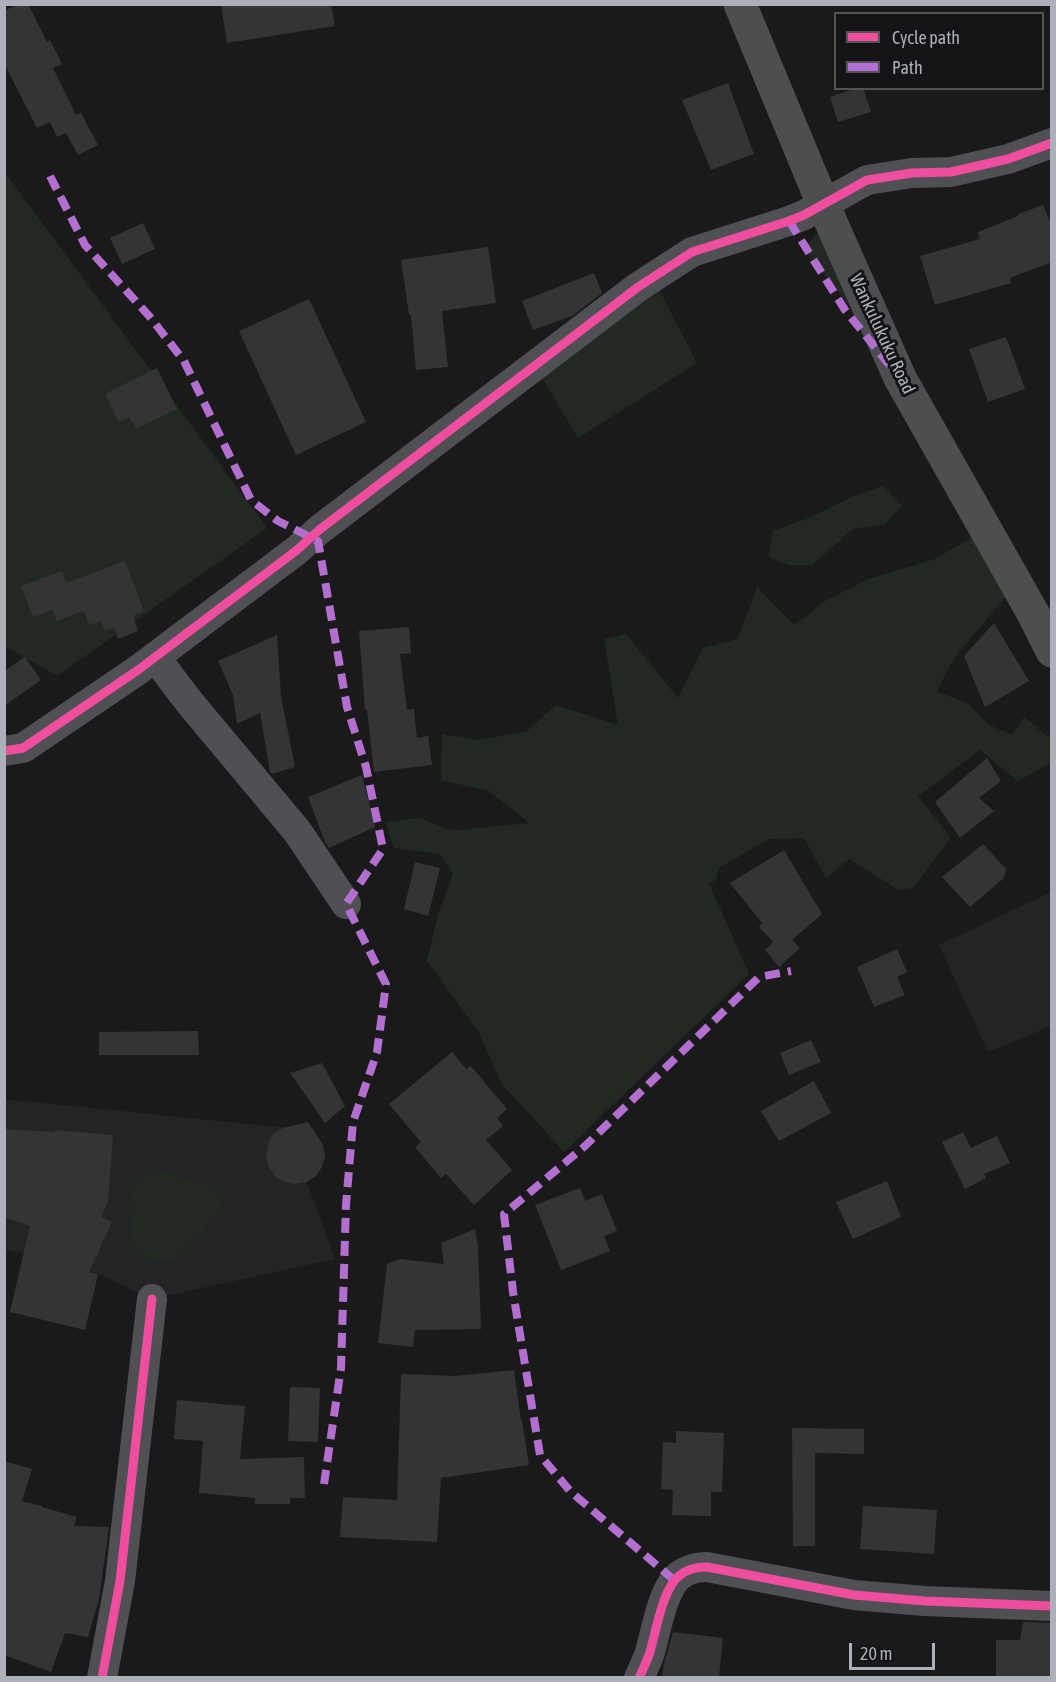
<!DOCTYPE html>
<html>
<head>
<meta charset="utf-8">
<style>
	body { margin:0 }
	#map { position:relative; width:1056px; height:1682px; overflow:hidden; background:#1a1a1a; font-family:"Asap Condensed",sans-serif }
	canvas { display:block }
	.frame { position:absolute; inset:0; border:6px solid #acb1b9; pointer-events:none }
	.legend { position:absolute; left:834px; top:12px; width:210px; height:78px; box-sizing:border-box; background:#141416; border:2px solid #515357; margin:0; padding:8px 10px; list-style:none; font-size:18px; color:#acb1b9 }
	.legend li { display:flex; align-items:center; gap:12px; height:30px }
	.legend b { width:30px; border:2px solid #515357 }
	.scale { position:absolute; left:849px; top:1643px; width:86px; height:27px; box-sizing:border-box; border:3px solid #acb1b9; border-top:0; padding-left:8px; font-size:18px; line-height:21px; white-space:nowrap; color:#acb1b9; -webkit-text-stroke:4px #141416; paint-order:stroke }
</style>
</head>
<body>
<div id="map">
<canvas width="1056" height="1682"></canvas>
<div class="frame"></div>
<ul class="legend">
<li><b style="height:8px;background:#ef4d9e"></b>Cycle path</li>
<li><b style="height:8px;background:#b36fd0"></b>Path</li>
</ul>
<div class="scale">20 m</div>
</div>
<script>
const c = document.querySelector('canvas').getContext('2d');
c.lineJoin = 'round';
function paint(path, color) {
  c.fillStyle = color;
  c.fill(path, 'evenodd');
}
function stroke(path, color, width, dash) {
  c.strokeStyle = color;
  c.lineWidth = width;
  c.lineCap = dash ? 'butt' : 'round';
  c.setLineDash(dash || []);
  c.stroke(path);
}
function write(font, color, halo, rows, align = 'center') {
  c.font = font + ' "Asap Condensed",sans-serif';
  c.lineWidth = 6;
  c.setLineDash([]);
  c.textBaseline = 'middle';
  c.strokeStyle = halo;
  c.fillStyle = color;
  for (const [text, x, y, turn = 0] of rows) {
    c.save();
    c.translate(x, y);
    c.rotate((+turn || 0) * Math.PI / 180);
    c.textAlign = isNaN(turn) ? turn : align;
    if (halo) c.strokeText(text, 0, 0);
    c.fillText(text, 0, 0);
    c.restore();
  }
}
paint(new Path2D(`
	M 1051,892 L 1051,1026 L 988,1052 L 939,945 Z
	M 4,1099 L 287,1128 L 335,1259 L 152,1299 L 98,1274 L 5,1249 Z`), '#242426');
paint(new Path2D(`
	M 4,171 L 267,528 L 57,676 L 5,646 Z
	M 820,229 L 853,310 L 804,249 Z
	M 660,291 L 697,363 L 578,438 L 541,376 L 596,331 Z
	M 883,486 L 902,506 L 885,524 L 853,529 L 812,565 L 788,565 L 768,557 L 773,531 L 809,518 L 852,497 Z
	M 976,535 L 1007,595 L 954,658 L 937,691 L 969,704 L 989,725 L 1013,735 L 1024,717 L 1047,736 L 1051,735 L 1051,763 L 1018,781 L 980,750 L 918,796 L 951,838 L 913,888 L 899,890 L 849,859 L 826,878 L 804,838 L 769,839 L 719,868 L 716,880 L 709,883 L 749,974 L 564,1152 L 501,1083 L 479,1032 L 427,961 L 438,914 L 453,874 L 440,854 L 394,848 L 385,822 L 420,818 L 447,829 L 459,830 L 529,823 L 489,791 L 441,780 L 442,734 L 479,740 L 527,731 L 556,705 L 618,725 L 604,639 L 626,634 L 678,698 L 703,648 L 738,639 L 757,587 L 794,625 L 825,601 L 868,579 L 935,559 Z
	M 158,1169 L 170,1175 L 212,1186 L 219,1198 L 218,1211 L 183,1254 L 166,1262 L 149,1260 L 140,1254 L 135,1246 L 129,1208 L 131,1193 L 141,1178 Z`), '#222923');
paint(new Path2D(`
	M 18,4 L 28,4 L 47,42 L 50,40 L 62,64 L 53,68 L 76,115 L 81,113 L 98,145 L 78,155 L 66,133 L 57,137 L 50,122 L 37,128 L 4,63 L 4,11 Z
	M 221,4 L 331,4 L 335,26 L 227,43 Z
	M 728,83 L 754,154 L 711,170 L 682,100 Z
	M 857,88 L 863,88 L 871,112 L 838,122 L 830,97 Z
	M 1043,205 L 1052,226 L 1052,262 L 1010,278 L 1011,283 L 935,305 L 920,256 L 980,239 L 978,232 L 1018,216 L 1018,214 Z
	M 143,223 L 155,249 L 122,264 L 110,238 Z
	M 488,247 L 496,303 L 442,311 L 448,367 L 416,370 L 411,315 L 409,315 L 401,260 Z
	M 594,273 L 602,293 L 572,316 L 533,330 L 522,301 Z
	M 309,299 L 366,422 L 296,455 L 239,331 Z
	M 1006,337 L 1025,389 L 988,402 L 969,349 Z
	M 157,368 L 177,409 L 136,429 L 129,417 L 119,422 L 105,394 Z
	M 125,561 L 144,611 L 133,616 L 138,631 L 118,639 L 114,628 L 105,631 L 101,621 L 89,625 L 84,611 L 57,621 L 53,610 L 33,617 L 21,586 L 62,571 L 66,583 Z
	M 994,623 L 1029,681 L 985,707 L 964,656 Z
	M 409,627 L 411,653 L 400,654 L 407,710 L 414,709 L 417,738 L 428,736 L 432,765 L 374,772 L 367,710 L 365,710 L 359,631 Z
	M 277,635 L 281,696 L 295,767 L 272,774 L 270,772 L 260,713 L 237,724 L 233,695 L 218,661 Z
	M 25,657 L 41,680 L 4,706 L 4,671 Z
	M 987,758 L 1001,781 L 979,798 L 994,811 L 960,838 L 935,802 Z
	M 362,775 L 375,827 L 329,848 L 325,842 L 308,797 Z
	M 983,844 L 1006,869 L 1004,878 L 970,907 L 942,877 Z
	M 784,850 L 822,914 L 792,940 L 800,948 L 779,967 L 765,950 L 773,942 L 759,927 L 762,923 L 730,883 Z
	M 415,862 L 440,868 L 428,916 L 404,909 Z
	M 897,949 L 907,972 L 897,977 L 905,995 L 874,1007 L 857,967 Z
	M 198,1031 L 199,1055 L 99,1055 L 99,1032 Z
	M 811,1040 L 821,1062 L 789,1075 L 780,1053 Z
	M 452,1052 L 466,1069 L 471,1066 L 507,1109 L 497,1118 L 503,1126 L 486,1140 L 512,1170 L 474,1205 L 446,1174 L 441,1178 L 415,1147 L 421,1142 L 389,1104 Z
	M 322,1063 L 345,1106 L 325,1123 L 290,1073 Z
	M 814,1081 L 831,1113 L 779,1141 L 761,1111 Z
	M 308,1122 L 323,1145 L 325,1156 L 322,1167 L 316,1176 L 306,1182 L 295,1184 L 284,1182 L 275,1176 L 268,1166 L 266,1156 L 268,1144 L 273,1134 L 283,1128 Z
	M 4,1129 L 55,1132 L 55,1130 L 113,1135 L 108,1201 L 101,1217 L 112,1222 L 89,1272 L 98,1274 L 85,1330 L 10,1312 L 30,1226 L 4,1217 Z
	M 963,1132 L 971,1148 L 997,1136 L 1010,1163 L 984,1174 L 986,1178 L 965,1189 L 942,1142 Z
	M 887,1181 L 901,1217 L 853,1239 L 836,1202 Z
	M 580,1188 L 585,1201 L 602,1194 L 617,1231 L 604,1236 L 610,1251 L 561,1270 L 535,1205 Z
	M 475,1229 L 478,1246 L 481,1329 L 415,1330 L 413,1347 L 378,1343 L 387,1264 L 400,1259 L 444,1264 L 441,1243 Z
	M 514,1370 L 521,1421 L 522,1421 L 529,1465 L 441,1478 L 437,1542 L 340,1537 L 343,1497 L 397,1500 L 401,1374 L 456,1376 Z
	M 290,1387 L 320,1388 L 318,1442 L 288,1441 Z
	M 177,1400 L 245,1406 L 240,1459 L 304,1457 L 305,1498 L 290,1498 L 290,1504 L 255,1504 L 255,1498 L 199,1493 L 203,1441 L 174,1439 Z
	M 792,1428 L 864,1429 L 864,1454 L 815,1453 L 815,1546 L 793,1546 Z
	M 676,1431 L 724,1433 L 722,1492 L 711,1492 L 711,1516 L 672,1515 L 673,1490 L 661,1489 L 663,1442 L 676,1443 Z
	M 4,1461 L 32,1469 L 22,1501 L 42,1506 L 42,1507 L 77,1517 L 74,1526 L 109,1527 L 99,1599 L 88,1637 L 65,1633 L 51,1672 L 4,1655 Z
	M 863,1506 L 937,1510 L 934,1554 L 860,1549 Z
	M 1023,1622 L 1052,1623 L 1052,1677 L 996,1677 L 996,1640 L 1020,1640 Z
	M 673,1632 L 723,1638 L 719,1677 L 662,1677 L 664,1664 Z`), '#343435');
stroke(new Path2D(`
	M 155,657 L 190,703 L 297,831 L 346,904
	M 4,751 L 23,748 L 138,670 L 297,550 L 319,530 L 638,287 L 692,252 L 789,221 L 804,215 L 867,180 L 912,173 L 951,172 L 1008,159 L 1052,143
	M 102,1678 L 120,1581 L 152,1299
	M 639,1678 C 643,1669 647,1661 650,1652 C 656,1631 661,1599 674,1581 C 682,1571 695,1567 707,1567 L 854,1595 L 925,1601 L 1052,1606`), '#4e5053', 30);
stroke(new Path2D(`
	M 740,4 L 823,204 L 900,378 L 1034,615 L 1052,651`), '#4d4e50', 33);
stroke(new Path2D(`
	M 50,176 L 85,245 L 150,317 L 184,361 L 251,500 L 278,521 L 318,541 L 347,707 L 366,767 L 383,849 L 346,904 L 386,984 L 377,1052 L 353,1122 L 346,1205 L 341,1368 L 324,1484
	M 789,221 L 845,310 L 900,378
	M 674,1580 L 570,1491 L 540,1455 L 513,1292 L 504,1214 L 585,1146 L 759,977 L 791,971`), '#b36fd0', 8, [15, 8]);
stroke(new Path2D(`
	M 4,751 L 23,748 L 138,670 L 297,550 L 319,530 L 638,287 L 692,252 L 789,221 L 804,215 L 867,180 L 912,173 L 951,172 L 1008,159 L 1052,143
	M 102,1678 L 120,1581 L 152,1299
	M 639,1678 C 643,1669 647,1661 650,1652 C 656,1631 661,1599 674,1581 C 682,1571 695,1567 707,1567 L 854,1595 L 925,1601 L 1052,1606`), '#ef4d9e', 9);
write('18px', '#acb1b9', '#141416', [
	["Wankulukuku Road",882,334,65]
]);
</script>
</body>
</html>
